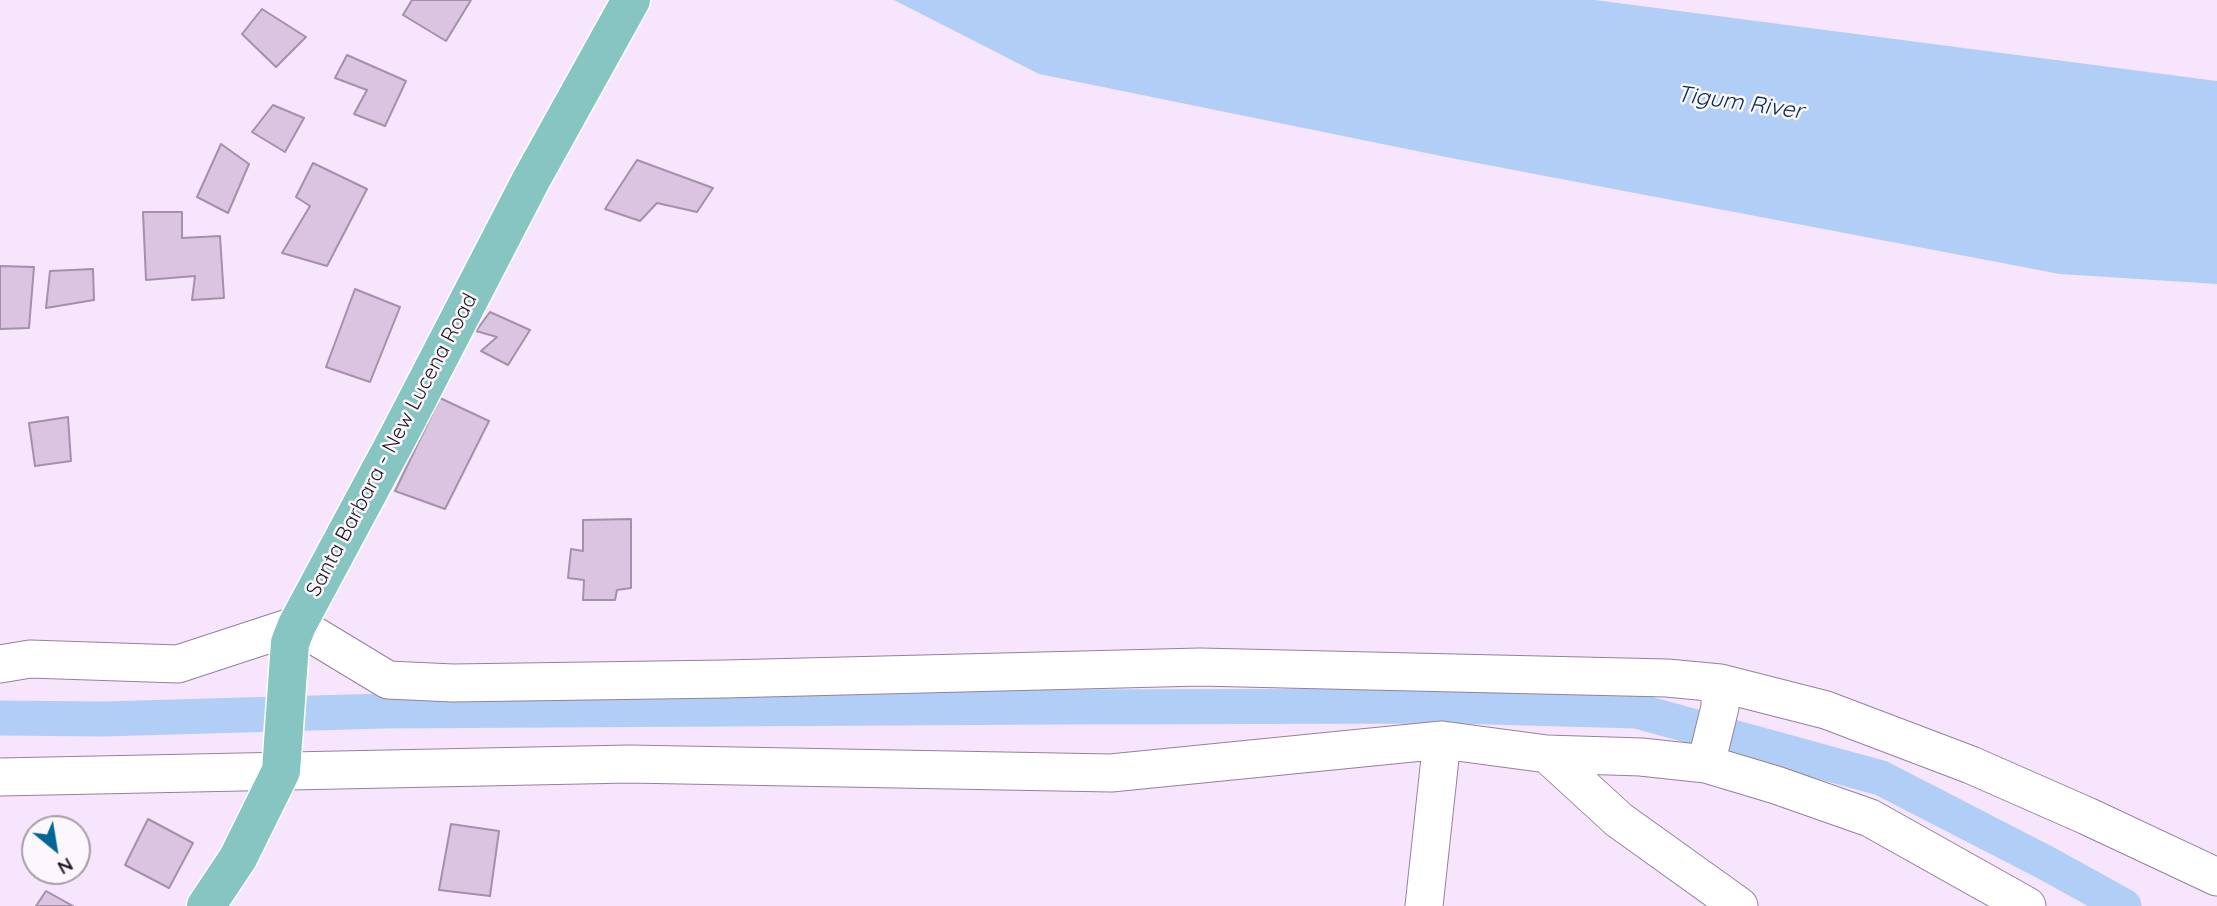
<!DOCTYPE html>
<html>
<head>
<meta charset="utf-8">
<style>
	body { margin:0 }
	#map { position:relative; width:2217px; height:906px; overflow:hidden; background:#f7e4fd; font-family:Quicksand,sans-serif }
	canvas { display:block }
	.north { position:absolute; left:21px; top:815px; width:70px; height:70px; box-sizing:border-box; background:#fcf7fd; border:2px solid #a49ea6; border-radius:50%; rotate:150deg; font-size:19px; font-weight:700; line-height:28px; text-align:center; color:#211924 }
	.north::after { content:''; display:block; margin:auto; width:24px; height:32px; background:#006695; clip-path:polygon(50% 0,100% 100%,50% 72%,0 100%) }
</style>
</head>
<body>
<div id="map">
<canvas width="2217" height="906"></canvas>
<div class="north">N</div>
</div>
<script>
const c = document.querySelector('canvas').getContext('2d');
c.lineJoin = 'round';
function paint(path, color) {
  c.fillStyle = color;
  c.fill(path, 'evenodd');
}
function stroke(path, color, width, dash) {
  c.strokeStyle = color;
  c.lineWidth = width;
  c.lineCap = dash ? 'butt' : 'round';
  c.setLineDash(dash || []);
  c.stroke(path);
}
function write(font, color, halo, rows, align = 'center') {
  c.font = font + ' Quicksand,sans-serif';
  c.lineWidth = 5;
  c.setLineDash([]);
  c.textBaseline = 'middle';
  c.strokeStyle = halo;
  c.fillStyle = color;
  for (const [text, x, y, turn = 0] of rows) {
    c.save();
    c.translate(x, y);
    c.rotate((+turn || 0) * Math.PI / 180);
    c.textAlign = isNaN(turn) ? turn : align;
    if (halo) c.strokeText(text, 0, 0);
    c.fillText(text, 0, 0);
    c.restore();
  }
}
paint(new Path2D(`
	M 894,0 L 1595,0 L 2217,81 L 2217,284 L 2060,274 L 1451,158 L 1039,74 Z`), '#b1cff6');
stroke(new Path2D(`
	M 0,718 L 103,719 L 384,711 L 1059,707 L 1453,706 L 1637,711 L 1881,778 L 2048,864 L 2124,906`), '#b1cff6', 35);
const building = new Path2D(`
	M 412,0 L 471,0 L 446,41 L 403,15 Z
	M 262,9 L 306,37 L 276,67 L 242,34 Z
	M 347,55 L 406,81 L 385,126 L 354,114 L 367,90 L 335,78 Z
	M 273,105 L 304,118 L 285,152 L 252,132 Z
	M 221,144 L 249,164 L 228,213 L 197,197 Z
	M 637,160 L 713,188 L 697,212 L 657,203 L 640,221 L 605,209 Z
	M 313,163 L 367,189 L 327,266 L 282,253 L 310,206 L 296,197 Z
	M 143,212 L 182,212 L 182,238 L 220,236 L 224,298 L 192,300 L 195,276 L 146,280 Z
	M 0,266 L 34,267 L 29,328 L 0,329 Z
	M 93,269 L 94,300 L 46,308 L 50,271 Z
	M 355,289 L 400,307 L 370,382 L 326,367 Z
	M 490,312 L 530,330 L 508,365 L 481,351 L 497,337 L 476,331 Z
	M 440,398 L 489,421 L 445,509 L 395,491 Z
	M 68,417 L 71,461 L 35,466 L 29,423 Z
	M 631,519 L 631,588 L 617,590 L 615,600 L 583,600 L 584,580 L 568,578 L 571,549 L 583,551 L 583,520 Z
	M 148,819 L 193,843 L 169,888 L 125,865 Z
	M 451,824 L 499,831 L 490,896 L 439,890 Z
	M 46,891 L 73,906 L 36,906 Z`);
paint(building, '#dac4e1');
stroke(building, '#a590ac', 2);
const street = new Path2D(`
	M 0,664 L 30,659 L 178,664 L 297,625 L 388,680 L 453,683 L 725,679 L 1200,667 L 1667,678 L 1720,683 L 1826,710 L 1971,765 L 2087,816 L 2217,877
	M 1547,754 L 1641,757 L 1706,764 L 1776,785 L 1870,818 L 2027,906
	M 1706,764 L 1720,707 L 1720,683
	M 0,777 L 629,764 L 1111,773 L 1442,740 L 1547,754 L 1619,820 L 1739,906
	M 1424,906 L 1442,740`);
const primary = new Path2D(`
	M 206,906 L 238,858 L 281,771 L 290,643 L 297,625 L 399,435 L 531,180 L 631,0`);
stroke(street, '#95809c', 39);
stroke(primary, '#fff', 41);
stroke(street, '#fff', 37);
stroke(primary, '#86c5c2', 38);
write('21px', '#211924', '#fcf7fd', [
	["Santa Barbara - New Lucena Road",392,445,-62]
]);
write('italic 23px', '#0b2c53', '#fcf7fd', [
	["Tigum River",1740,103,8]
]);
</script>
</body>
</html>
